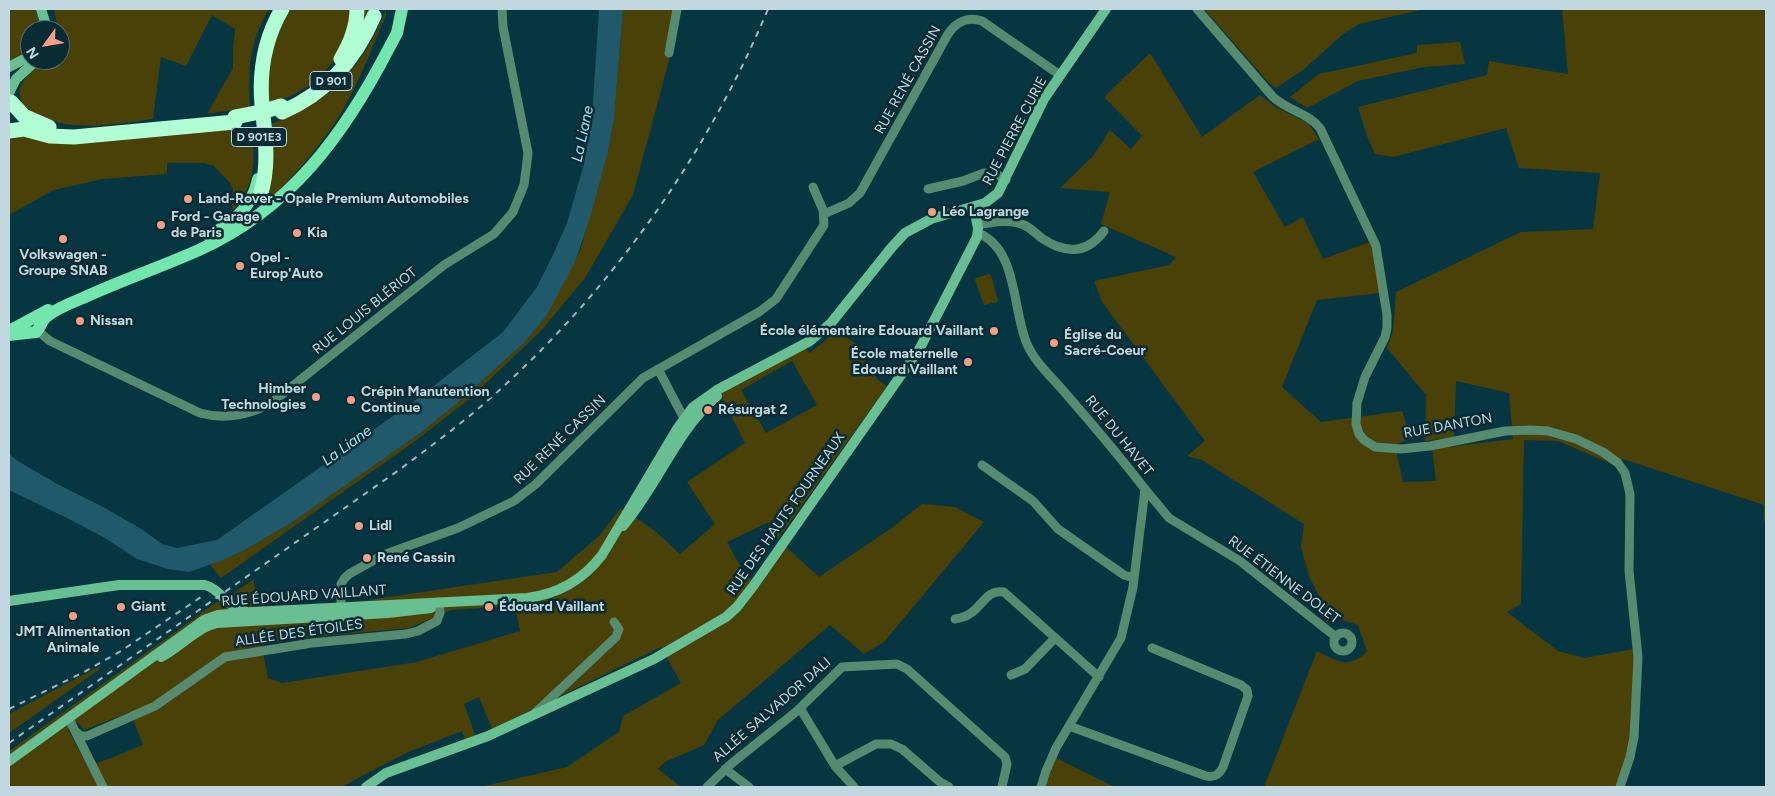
<!DOCTYPE html>
<html>
<head>
<meta charset="utf-8">
<style>
	body { margin:0 }
	#map { position:relative; width:1775px; height:796px; overflow:hidden; background:#053642; font-family:Figtree,sans-serif }
	canvas { display:block }
	.frame { position:absolute; inset:0; border:10px solid #c2d8e0; pointer-events:none }
	.north { position:absolute; left:20px; top:20px; width:50px; height:50px; box-sizing:border-box; background:#082b34; border:1px solid #527079; border-radius:50%; rotate:238deg; font-size:14px; font-weight:700; line-height:20px; text-align:center; color:#c2d8e0 }
	.north::after { content:''; display:block; margin:auto; width:18px; height:22px; background:#f39f83; clip-path:polygon(50% 0,100% 100%,50% 72%,0 100%) }
</style>
</head>
<body>
<div id="map">
<canvas width="1775" height="796"></canvas>
<div class="frame"></div>
<div class="north">N</div>
</div>
<script>
const c = document.querySelector('canvas').getContext('2d');
c.lineJoin = 'round';
function paint(path, color) {
  c.fillStyle = color;
  c.fill(path, 'evenodd');
}
function stroke(path, color, width, dash) {
  c.strokeStyle = color;
  c.lineWidth = width;
  c.lineCap = dash ? 'butt' : 'round';
  c.setLineDash(dash || []);
  c.stroke(path);
}
function write(font, color, halo, rows, align = 'center') {
  c.font = font + ' Figtree,sans-serif';
  c.lineWidth = 5;
  c.setLineDash([]);
  c.textBaseline = 'middle';
  c.strokeStyle = halo;
  c.fillStyle = color;
  for (const [text, x, y, turn = 0] of rows) {
    c.save();
    c.translate(x, y);
    c.rotate((+turn || 0) * Math.PI / 180);
    c.textAlign = isNaN(turn) ? turn : align;
    if (halo) c.strokeText(text, 0, 0);
    c.fillText(text, 0, 0);
    c.restore();
  }
}
paint(new Path2D(`
	M 9,9 L 35,9 C 39,16 41,22 40,30 L 30,30 L 30,50 L 9,61 Z
	M 54,9 L 269,9 C 249,43 248,69 250,107 L 207,114 L 233,68 L 233,48 L 235,29 L 212,15 L 186,66 L 161,57 L 153,119 C 111,125 60,135 24,106 C 11,83 30,76 44,60 L 60,60 L 60,30 L 58,30 Z
	M 289,9 L 371,9 L 358,40 L 347,41 C 324,78 309,91 267,105 L 271,52 Z
	M 386,9 L 386,15 C 373,46 361,77 345,106 C 324,144 293,176 263,207 L 269,188 L 271,124 C 332,100 362,69 386,9 Z
	M 623,9 L 680,9 L 676,34 L 633,195 L 585,278 L 540,332 L 467,401 L 414,442 L 221,578 L 210,565 L 243,551 L 291,523 L 422,432 L 455,405 L 524,343 L 547,315 L 580,251 L 608,152 L 614,119 Z
	M 1204,9 L 1425,9 L 1359,24 L 1342,35 L 1303,70 L 1276,88 L 1270,84 Z
	M 1562,9 L 1766,9 L 1766,522 L 1764,521 L 1764,505 L 1623,459 L 1614,465 L 1558,441 L 1524,440 L 1521,604 L 1507,612 L 1558,651 L 1584,658 L 1634,649 L 1632,736 L 1616,787 L 1264,787 L 1317,651 C 1339,662 1347,669 1367,652 L 1358,625 L 1329,616 L 1309,576 L 1301,547 L 1304,524 L 1202,460 L 1187,456 L 1205,441 L 1102,302 L 1094,281 L 1169,265 L 1176,257 L 1101,224 L 1110,192 L 1060,188 L 1093,156 L 1110,130 L 1131,149 L 1142,136 L 1104,97 L 1150,53 L 1202,137 L 1260,95 L 1277,108 L 1308,123 L 1319,139 L 1253,172 L 1285,227 L 1303,217 L 1323,259 L 1370,242 L 1381,293 L 1317,300 L 1282,387 L 1321,422 L 1402,411 L 1411,438 L 1395,445 L 1403,482 L 1436,481 L 1432,449 L 1513,439 L 1509,393 L 1456,381 L 1454,437 L 1425,441 L 1426,395 L 1387,348 L 1393,332 L 1396,292 L 1521,232 L 1593,229 L 1600,173 L 1519,168 L 1506,128 L 1393,157 L 1375,154 L 1367,136 L 1358,107 L 1487,75 L 1489,61 L 1568,74 Z
	M 1460,42 L 1465,64 L 1424,67 L 1358,81 L 1307,108 L 1290,97 L 1319,74 L 1417,53 L 1417,45 Z
	M 252,128 C 255,158 256,184 235,209 L 232,209 L 233,189 L 230,183 L 214,166 L 204,163 L 167,163 L 167,174 L 103,179 L 54,190 L 9,215 L 9,139 L 13,137 L 217,130 Z
	M 989,274 L 991,275 L 998,300 L 997,302 L 984,305 L 975,280 L 976,278 Z
	M 835,330 L 855,343 L 877,379 L 887,386 L 778,539 L 769,522 L 727,542 C 736,558 744,576 759,587 L 786,547 L 819,577 L 893,527 L 922,504 L 955,507 L 984,522 L 884,642 L 864,654 L 830,625 L 718,720 L 704,745 L 665,762 L 658,769 L 681,787 L 480,787 L 567,767 L 619,732 L 623,716 L 681,683 L 661,647 L 492,729 L 479,697 L 464,704 L 475,735 L 465,739 L 462,731 L 406,753 L 341,787 L 9,787 L 9,751 L 214,604 L 228,597 L 254,579 L 256,607 L 362,601 L 557,572 L 599,536 L 621,508 L 655,531 L 680,554 L 715,524 L 687,482 L 745,443 L 716,385 L 800,341 L 809,353 L 824,342 ZM 792,361 L 817,405 L 766,433 L 741,390 ZM 515,606 L 520,631 L 417,662 L 282,683 L 268,678 L 261,644 L 343,634 L 409,628 L 451,610 ZM 130,712 L 143,745 L 88,767 L 68,729 L 78,722 L 84,730 Z
	M 98,667 L 100,669 L 9,733 L 9,714 Z
	M 1056,758 L 1115,787 L 1045,787 Z`), '#4a4108');
paint(new Path2D(`
	M 599,9 L 623,9 L 614,119 L 608,152 L 590,218 L 575,262 L 547,315 L 524,343 L 455,405 L 422,432 L 291,523 L 243,551 L 218,562 L 189,572 L 168,569 L 137,559 L 105,538 L 69,519 L 9,490 L 9,454 L 18,461 L 57,484 L 105,508 L 143,530 L 162,544 L 177,548 L 217,540 L 413,402 L 503,332 L 537,287 L 552,257 L 567,223 L 584,164 L 592,118 Z`), '#205969');
stroke(new Path2D(`
	M 1197,9 L 1273,97 C 1287,110 1308,113 1320,128 L 1376,246 L 1387,315 L 1387,328 L 1385,337 L 1365,377 L 1357,403 L 1356,424 L 1359,434 L 1364,440 L 1375,447 L 1401,449 L 1430,446 L 1505,431 L 1530,430 L 1548,431 L 1576,439 L 1603,452 L 1618,463 L 1625,473 L 1630,494 L 1629,571 L 1638,657 L 1634,737 L 1630,757 L 1620,787
	M 669,53 L 677,9
	M 928,189 L 963,181 L 984,173 L 998,175 L 1006,180
	M 824,214 L 849,203 L 860,193 L 948,34 C 956,22 968,16 982,21 L 1060,75
	M 978,225 C 994,222 1009,219 1024,225 C 1031,228 1037,235 1043,239 C 1066,254 1087,254 1104,231
	M 978,233 C 1018,249 1012,309 1027,344 C 1035,363 1054,379 1067,395 C 1094,426 1120,457 1145,489 L 1133,587 L 1121,638 L 1056,748 L 1046,771 L 1041,787
	M 38,331 L 50,341 L 200,413 C 225,420 253,415 275,400 L 444,265 L 494,234 L 513,212 L 524,185 L 528,153 L 503,27 L 502,9
	M 658,369 L 687,424
	M 982,465 L 1033,501 L 1058,529 L 1124,575 L 1134,578
	M 1145,489 L 1169,518 L 1240,561 L 1336,637
	M 341,613 L 341,584 L 344,579 L 349,574 L 383,555 L 458,528 L 514,501 L 536,484 L 643,378 L 759,312 L 776,299 L 824,225 L 823,210 L 813,187
	M 955,619 C 960,618 966,617 971,613 C 983,605 987,589 1004,592 L 1099,677
	M1334 642a9 9 0 1 1 18 0a9 9 0 1 1-18 0Z
	M 1011,675 L 1025,669 L 1055,638
	M 800,708 L 835,766 L 854,787
	M 535,713 L 616,637 L 619,629 L 614,622
	M 69,719 L 103,787
	M 1069,726 L 1206,776 C 1214,778 1219,775 1223,767 L 1248,696 L 1247,690 L 1241,685 L 1152,648
	M 75,731 L 81,736 L 87,736 L 155,706 L 225,657 L 312,643 L 406,634 L 418,631 L 437,621 L 440,613 L 439,602
	M 835,766 L 876,744 L 891,744 L 902,749 L 940,782 L 949,787
	M 725,769 L 749,787
	M 707,787 L 731,764 L 797,711 L 842,667 L 897,664 L 907,669 L 1005,757 L 1007,764 L 1002,787`), '#568b6f', 9);
stroke(new Path2D(`
	M 41,9 L 45,22 L 45,30
	M 9,67 L 30,56
	M 9,93 L 16,79 L 37,60
	M 623,526 C 658,485 676,431 717,396
	M 9,601 L 119,585 L 205,585 C 221,589 227,608 245,611
	M 161,657 C 180,647 196,628 217,623 L 388,613 L 431,608
	M 9,761 L 204,620 L 218,615 L 253,612 L 527,598 C 558,594 583,580 602,555 L 677,429 L 693,407 L 717,390 L 810,341 L 831,323 L 892,247 L 905,233 L 931,219 L 985,203 L 998,193 L 1044,99 L 1106,9
	M 366,787 L 386,773 L 488,736 L 654,659 L 726,617 L 737,607 L 754,585 L 920,348 L 977,237 L 978,228 L 974,207`), '#67bf92', 10);
stroke(new Path2D(`
	M 209,236 C 232,223 253,207 258,179
	M 9,331 L 48,310
	M 9,335 L 36,332 C 41,327 41,321 46,317 C 57,308 71,303 83,298 C 122,280 161,267 199,250 C 290,209 344,135 389,48 L 397,33 L 402,9`), '#72e6ac', 12);
stroke(new Path2D(`
	M 341,59 C 350,44 357,27 357,9
	M 11,102 L 24,116 L 49,127
	M 282,112 C 327,93 355,60 374,16
	M 9,131 L 24,129 L 50,136 L 74,137 L 235,122
	M 260,196 C 270,166 265,135 262,105 C 259,71 265,38 282,9`), '#b1fed4', 15);
stroke(new Path2D(`
	M 9,709 L 84,672 L 121,651 L 201,597
	M 9,743 L 399,470 C 435,443 472,416 505,385 C 618,281 709,150 768,9`), '#9eb9c2', 2, [6, 6]);
stroke(new Path2D(`
	M 235,117 L 265,111 L 281,106`), '#b1fed4', 15);
for (const [x, y, r, color] of [
	[188,199,5,"#f39f83"],
	[932,212,5,"#f39f83"],
	[161,225,5,"#f39f83"],
	[297,233,5,"#f39f83"],
	[63,239,5,"#f39f83"],
	[240,266,5,"#f39f83"],
	[80,321,5,"#f39f83"],
	[994,331,5,"#f39f83"],
	[1054,343,5,"#f39f83"],
	[968,362,5,"#f39f83"],
	[316,397,5,"#f39f83"],
	[351,400,5,"#f39f83"],
	[708,410,5,"#f39f83"],
	[359,526,5,"#f39f83"],
	[367,558,5,"#f39f83"],
	[121,607,5,"#f39f83"],
	[489,607,5,"#f39f83"],
	[73,616,5,"#f39f83"]
]) {
  const dot = new Path2D();
  dot.arc(x, y, r, 0, 2 * Math.PI);
  c.fillStyle = color;
  c.fill(dot);
  stroke(dot, '#082b34', 2);
}
for (const [x, y, w] of [
	[331,81,42],
	[259,137,55]
]) {
  const box = new Path2D();
  box.roundRect(x - w / 2, y - 9.5, w, 19, 4);
  c.fillStyle = '#082b34';
  c.fill(box);
  stroke(box, '#c2d8e0', 1);
}
write('bold 12px', '#c2d8e0', null, [
	["D 901",331,81],
	["D 901E3",259,137]
]);
write('14px', '#c2d8e0', '#082b34', [
	["RUE RENÉ CASSIN",908,80,-61],
	["RUE PIERRE CURIE",1015,131,-62],
	["RUE LOUIS BLÉRIOT",365,311,-39],
	["RUE DANTON",1448,426,-10],
	["RUE DU HAVET",1119,436,51],
	["RUE RENÉ CASSIN",560,440,-44],
	["RUE DES HAUTS FOURNEAUX",786,514,-55],
	["RUE ÉTIENNE DOLET",1284,580,37],
	["RUE ÉDOUARD VAILLANT",304,596,-4],
	["ALLÉE DES ÉTOILES",299,633,-8],
	["ALLÉE SALVADOR DALI",772,710,-41]
]);
write('bold 14px', '#c2d8e0', '#082b34', [
	["Land-Rover - Opale Premium Automobiles",198,199],
	["Léo Lagrange",942,212],
	["Ford - Garage",171,217],
	["de Paris",171,233],
	["Kia",307,233],
	["Volkswagen -",63,255,"center"],
	["Groupe SNAB",63,271,"center"],
	["Opel -",250,258],
	["Europ'Auto",250,274],
	["Nissan",90,321],
	["École élémentaire Edouard Vaillant",984,331,"right"],
	["Église du",1064,335],
	["Sacré-Coeur",1064,351],
	["École maternelle",958,354,"right"],
	["Edouard Vaillant",958,370,"right"],
	["Himber",306,389,"right"],
	["Technologies",306,405,"right"],
	["Crépin Manutention",361,392],
	["Continue",361,408],
	["Résurgat 2",718,410],
	["Lidl",369,526],
	["René Cassin",377,558],
	["Giant",131,607],
	["Édouard Vaillant",499,607],
	["JMT Alimentation",73,632,"center"],
	["Animale",73,648,"center"]
], 'left');
write('italic 15px', '#a0e6fc', '#082b34', [
	["La Liane",583,134,-78],
	["La Liane",347,446,-36]
]);
</script>
</body>
</html>
